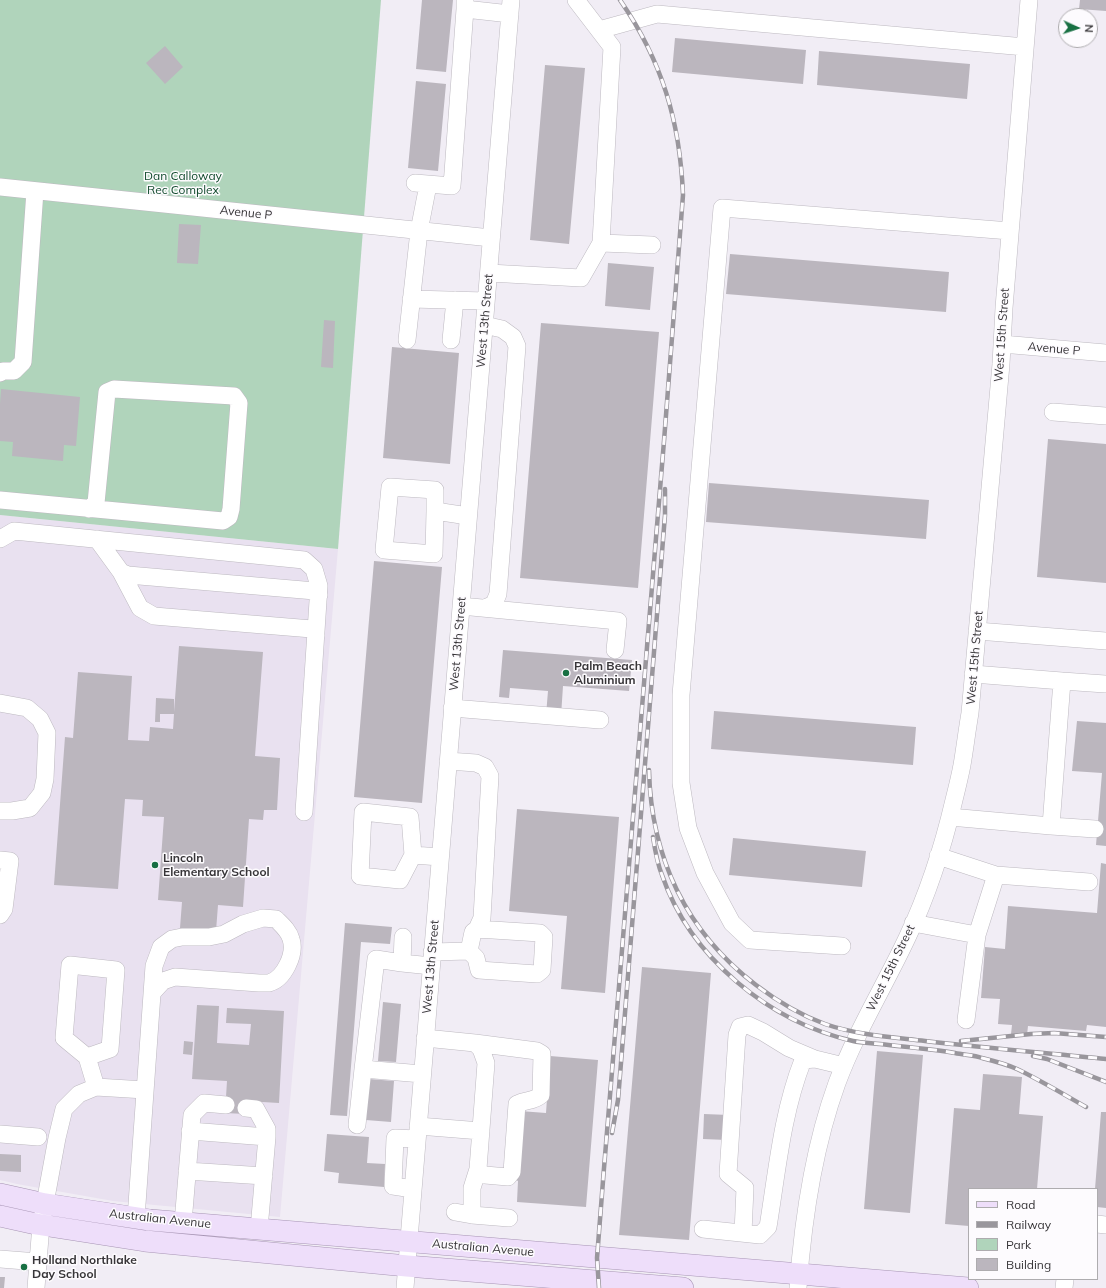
<!DOCTYPE html>
<html>
<head>
<meta charset="utf-8">
<style>
	body { margin:0 }
	#map { position:relative; width:1106px; height:1288px; overflow:hidden; background:#f1edf5; font-family:Mulish,sans-serif }
	canvas { display:block }
	.legend { position:absolute; left:968px; top:1188px; width:130px; height:92px; box-sizing:border-box; background:#fdfbfe; border:1px solid #aeacaf; margin:0; padding:5px 7px; list-style:none; font-size:12px; color:#373538 }
	.legend li { display:flex; align-items:center; gap:8px; height:20px }
	.legend b { width:20px; border:1px solid #aeacaf }
	.north { position:absolute; left:1058px; top:8px; width:40px; height:40px; box-sizing:border-box; background:#fdfbfe; border:1px solid #aeacaf; border-radius:50%; rotate:93deg; font-size:11px; font-weight:700; line-height:16px; text-align:center; color:#373538 }
	.north::after { content:''; display:block; margin:auto; width:14px; height:18px; background:#187043; clip-path:polygon(50% 0,100% 100%,50% 72%,0 100%) }
</style>
</head>
<body>
<div id="map">
<canvas width="1106" height="1288"></canvas>
<ul class="legend">
<li><b style="height:5px;background:#eedefa"></b>Road</li>
<li><b style="height:5px;background:#99969c"></b>Railway</li>
<li><b style="height:11px;background:#b0d4bb"></b>Park</li>
<li><b style="height:11px;background:#bbb6be"></b>Building</li>
</ul>
<div class="north">N</div>
</div>
<script>
const c = document.querySelector('canvas').getContext('2d');
c.lineJoin = 'round';
function paint(path, color) {
  c.fillStyle = color;
  c.fill(path, 'evenodd');
}
function stroke(path, color, width, dash) {
  c.strokeStyle = color;
  c.lineWidth = width;
  c.lineCap = dash ? 'butt' : 'round';
  c.setLineDash(dash || []);
  c.stroke(path);
}
function write(font, color, halo, rows, align = 'center') {
  c.font = font + ' Mulish,sans-serif';
  c.lineWidth = 3;
  c.setLineDash([]);
  c.textBaseline = 'middle';
  c.strokeStyle = halo;
  c.fillStyle = color;
  for (const [text, x, y, turn = 0] of rows) {
    c.save();
    c.translate(x, y);
    c.rotate((+turn || 0) * Math.PI / 180);
    c.textAlign = isNaN(turn) ? turn : align;
    if (halo) c.strokeText(text, 0, 0);
    c.fillText(text, 0, 0);
    c.restore();
  }
}
paint(new Path2D(`
	M 0,515 L 338,549 L 280,1217 L 113,1201 L 17,1184 L 0,1180 Z`), '#e9e1f0');
paint(new Path2D(`
	M 0,0 L 381,0 L 338,549 L 0,515 Z`), '#b0d4bb');
paint(new Path2D(`
	M 422,0 L 453,0 L 446,72 L 416,69 Z
	M 1080,0 L 1106,0 L 1106,11 L 1079,9 Z
	M 675,38 L 806,50 L 803,84 L 672,72 Z
	M 165,46 L 183,67 L 165,84 L 146,63 Z
	M 819,51 L 970,64 L 967,99 L 817,85 Z
	M 545,65 L 585,68 L 569,244 L 530,240 Z
	M 416,81 L 446,84 L 438,171 L 408,168 Z
	M 179,224 L 201,225 L 198,264 L 177,263 Z
	M 730,254 L 949,272 L 946,312 L 726,294 Z
	M 608,263 L 654,267 L 650,310 L 605,306 Z
	M 324,320 L 335,321 L 333,368 L 321,367 Z
	M 541,323 L 659,332 L 638,588 L 520,578 Z
	M 392,347 L 459,353 L 450,464 L 383,458 Z
	M 1,389 L 80,397 L 76,446 L 64,445 L 63,461 L 12,456 L 13,442 L 0,441 L 0,404 Z
	M 1048,439 L 1106,444 L 1106,583 L 1037,577 Z
	M 709,483 L 929,500 L 926,539 L 706,522 Z
	M 374,561 L 442,567 L 422,803 L 354,797 Z
	M 179,646 L 263,652 L 255,756 L 280,758 L 277,810 L 264,810 L 263,820 L 249,819 L 243,907 L 218,905 L 216,931 L 180,928 L 182,902 L 158,900 L 164,817 L 142,816 L 143,800 L 125,799 L 118,889 L 54,885 L 65,737 L 73,738 L 78,672 L 132,676 L 128,740 L 149,741 L 150,727 L 173,729 L 174,714 L 160,714 L 160,722 L 155,722 L 156,698 L 174,699 L 174,712 Z
	M 503,650 L 632,660 L 629,691 L 563,686 L 561,716 L 546,715 L 548,691 L 510,688 L 509,698 L 499,697 Z
	M 714,711 L 916,727 L 913,765 L 711,749 Z
	M 1077,721 L 1106,723 L 1106,846 L 1096,845 L 1102,773 L 1072,771 Z
	M 517,809 L 619,817 L 605,993 L 561,989 L 567,916 L 509,911 Z
	M 733,838 L 866,851 L 862,887 L 729,875 Z
	M 1101,863 L 1106,864 L 1106,1027 L 1087,1025 L 1086,1031 L 1028,1026 L 1027,1035 L 1011,1034 L 1012,1025 L 998,1024 L 1000,999 L 981,998 L 985,947 L 1005,949 L 1008,906 L 1097,913 Z
	M 345,923 L 392,927 L 390,944 L 361,942 L 347,1116 L 330,1115 Z
	M 642,967 L 711,973 L 689,1240 L 619,1235 Z
	M 383,1002 L 401,1004 L 396,1062 L 378,1061 Z
	M 197,1005 L 219,1006 L 217,1043 L 249,1045 L 251,1024 L 226,1023 L 227,1008 L 284,1011 L 279,1103 L 246,1101 L 245,1114 L 225,1113 L 227,1081 L 192,1079 Z
	M 184,1041 L 193,1042 L 192,1055 L 183,1054 Z
	M 877,1051 L 923,1055 L 910,1213 L 864,1209 Z
	M 550,1056 L 598,1060 L 586,1207 L 517,1202 L 518,1181 L 516,1180 L 520,1111 L 546,1113 Z
	M 983,1074 L 1022,1077 L 1019,1114 L 1043,1116 L 1037,1189 L 969,1189 L 969,1226 L 945,1224 L 954,1108 L 980,1110 Z
	M 369,1079 L 394,1081 L 391,1122 L 366,1120 Z
	M 1101,1112 L 1106,1112 L 1106,1208 L 1097,1207 L 1097,1189 L 1095,1189 Z
	M 704,1114 L 729,1115 L 727,1140 L 703,1139 Z
	M 327,1134 L 369,1137 L 367,1163 L 385,1164 L 384,1187 L 338,1183 L 339,1173 L 324,1171 Z
	M 0,1154 L 21,1155 L 21,1172 L 0,1171 Z
	M 0,1277 L 5,1277 L 4,1288 L 0,1288 Z`), '#bbb6be');
const minor = new Path2D(`
	M 465,0 L 465,9 L 510,14
	M 599,30 L 657,14 L 1025,47
	M 415,183 L 452,186 L 465,9
	M 0,187 L 491,238
	M 601,243 L 652,245
	M 489,273 L 581,278 L 601,243 L 612,47 L 576,0
	M 411,299 L 486,301
	M 484,325 L 502,329 L 513,337 L 517,346 L 498,594 L 494,604 L 485,608
	M 407,340 L 419,231 L 428,185
	M 451,340 L 455,300
	M 1002,344 L 1106,353
	M 0,373 L 3,371 L 14,371 L 23,362 L 35,191
	M 1053,412 L 1106,416
	M 0,500 L 223,521 L 229,517 L 231,509 L 239,403 L 234,396 L 114,389 L 107,392 L 96,503 L 89,509
	M 435,511 L 434,554 L 384,550 L 390,487 L 435,490 L 435,511 L 468,516
	M 0,539 L 14,531 L 304,560 L 314,569 L 319,586 L 304,812
	M 97,539 L 121,572 L 128,575 L 315,591 L 319,595
	M 121,572 L 140,608 L 154,616 L 312,629 L 316,635
	M 461,606 L 618,621 L 615,650
	M 977,631 L 1106,641
	M 1062,681 L 1105,684
	M 0,703 L 27,708 L 40,719 L 47,733 L 45,779 L 42,793 L 30,808 L 12,811 L 0,811
	M 452,708 L 600,720
	M 448,761 L 476,763 L 485,767 L 490,776 L 482,918 L 477,929
	M 950,817 L 1051,826 L 1062,681 L 973,674
	M 1051,826 L 1095,829
	M 413,855 L 410,817 L 363,812 L 360,876 L 400,880 L 413,855 L 440,857
	M 938,856 L 996,875 L 977,935
	M 0,860 L 10,861 L 4,909 L 0,915
	M 996,875 L 1089,882
	M 913,923 L 977,935 L 966,1020
	M 842,946 L 750,940 L 732,923 L 705,873 L 688,828 L 681,783 L 681,695 L 722,208 L 1010,231
	M 432,952 L 469,951 L 476,958 L 479,970 L 537,974 L 542,970 L 544,937 L 540,933 L 477,929 L 473,932 L 469,951
	M 402,963 L 403,937
	M 425,1038 L 475,1043 L 481,1049 L 486,1063 L 478,1169 L 480,1173 L 485,1175 L 508,1177 L 512,1172 L 517,1104 C 527,1099 533,1102 541,1095 L 542,1054 L 537,1051 L 475,1043
	M 87,1057 L 110,1049 L 116,970 L 70,965 L 64,1038 L 87,1057 L 96,1087 L 145,1090
	M 422,1074 L 363,1069 L 376,959 L 402,963 L 431,966
	M 246,1108 L 256,1109 L 267,1129 L 267,1137 L 259,1229
	M 357,1125 L 363,1069
	M 418,1126 L 481,1131
	M 190,1131 L 267,1137
	M 0,1134 L 38,1137
	M 478,1169 L 472,1188 L 472,1215 L 509,1218
	M 187,1171 L 264,1176
	M 413,1189 L 393,1186 L 395,1138 L 417,1139
	M 455,1212 L 472,1215
	M 136,1218 L 154,966 L 161,947 L 172,939 L 182,937 L 209,937 L 224,934 L 243,924 L 263,918 L 276,919 C 282,925 289,931 291,939 C 296,954 284,979 269,983 C 266,983 262,983 259,983 L 175,977 L 163,981 L 152,993
	M 183,1223 L 192,1115 L 204,1103 L 226,1105
	M 1097,1224 L 1106,1225
	M 703,1229 L 760,1235 L 768,1227 C 777,1172 782,1113 803,1060 L 815,1059 L 844,1066
	M 743,1233 L 745,1188 L 728,1174 L 737,1035 L 740,1027 L 748,1025 L 763,1032 L 789,1048 L 815,1059
	M 0,1259 L 38,1262 L 41,1225 L 57,1138 L 64,1109 L 79,1094 L 96,1087
	M 36,1288 L 38,1262
	M 405,1288 L 511,0
	M 798,1288 C 803,1218 813,1149 837,1083 C 856,1032 884,987 907,938 C 928,894 943,847 954,800 C 957,788 960,776 962,765 C 965,748 967,730 970,713 L 1001,364 L 1004,308 L 1029,0
	M 1064,1288 L 1065,1279`);
const major = new Path2D(`
	M 0,1194 L 45,1204 L 150,1220 L 968,1288
	M 0,1216 L 36,1224 L 145,1241 L 407,1266 L 683,1288`);
stroke(minor, '#bdb9c0', 18);
stroke(major, '#a795b4', 22);
stroke(minor, '#fff', 17);
stroke(major, '#eedefa', 21);
const rail = new Path2D(`
	M 649,770 C 651,857 686,932 756,985 C 777,1001 800,1015 825,1024 C 857,1035 891,1037 925,1041 C 985,1048 1046,1053 1106,1059
	M 653,837 C 655,850 657,863 662,875 C 690,957 769,1022 853,1041 C 862,1043 871,1043 880,1044 C 905,1047 931,1049 955,1053 C 964,1055 974,1055 982,1058 C 994,1061 1006,1064 1017,1069 C 1040,1080 1063,1094 1086,1107
	M 961,1041 L 1031,1034 L 1054,1033 L 1106,1037
	M 1033,1056 L 1047,1059 L 1106,1082
	M 612,1133 L 618,1100 L 665,515 L 665,489
	M 599,1288 L 597,1258 L 604,1168 L 664,441 L 683,195 C 680,121 662,61 620,0`);
stroke(rail, '#99969c', 4.5);
stroke(rail, '#fdfbfe', 3, [9]);
for (const [x, y, r, color] of [
	[566,673,4,"#187043"],
	[155,865,4,"#187043"],
	[24,1267,4,"#187043"]
]) {
  const dot = new Path2D();
  dot.arc(x, y, r, 0, 2 * Math.PI);
  c.fillStyle = color;
  c.fill(dot);
  stroke(dot, '#fdfbfe', 1.5);
}
write('12px', '#104a2c', '#fdfbfe', [
	["Dan Calloway",183,176],
	["Rec Complex",183,190]
]);
write('12px', '#373538', '#fdfbfe', [
	["Avenue P",246,213,6],
	["West 13th Street",485,321,-85],
	["West 15th Street",1002,335,-86],
	["Avenue P",1054,349,5],
	["West 13th Street",458,644,-85],
	["West 15th Street",975,658,-85],
	["West 13th Street",431,967,-85],
	["West 15th Street",891,968,-64],
	["Australian Avenue",160,1219,6],
	["Australian Avenue",483,1248,5]
]);
write('bold 12px', '#373538', '#fdfbfe', [
	["Palm Beach",574,666],
	["Aluminium",574,680],
	["Lincoln",163,858],
	["Elementary School",163,872],
	["Holland Northlake",32,1260],
	["Day School",32,1274]
], 'left');
</script>
</body>
</html>
